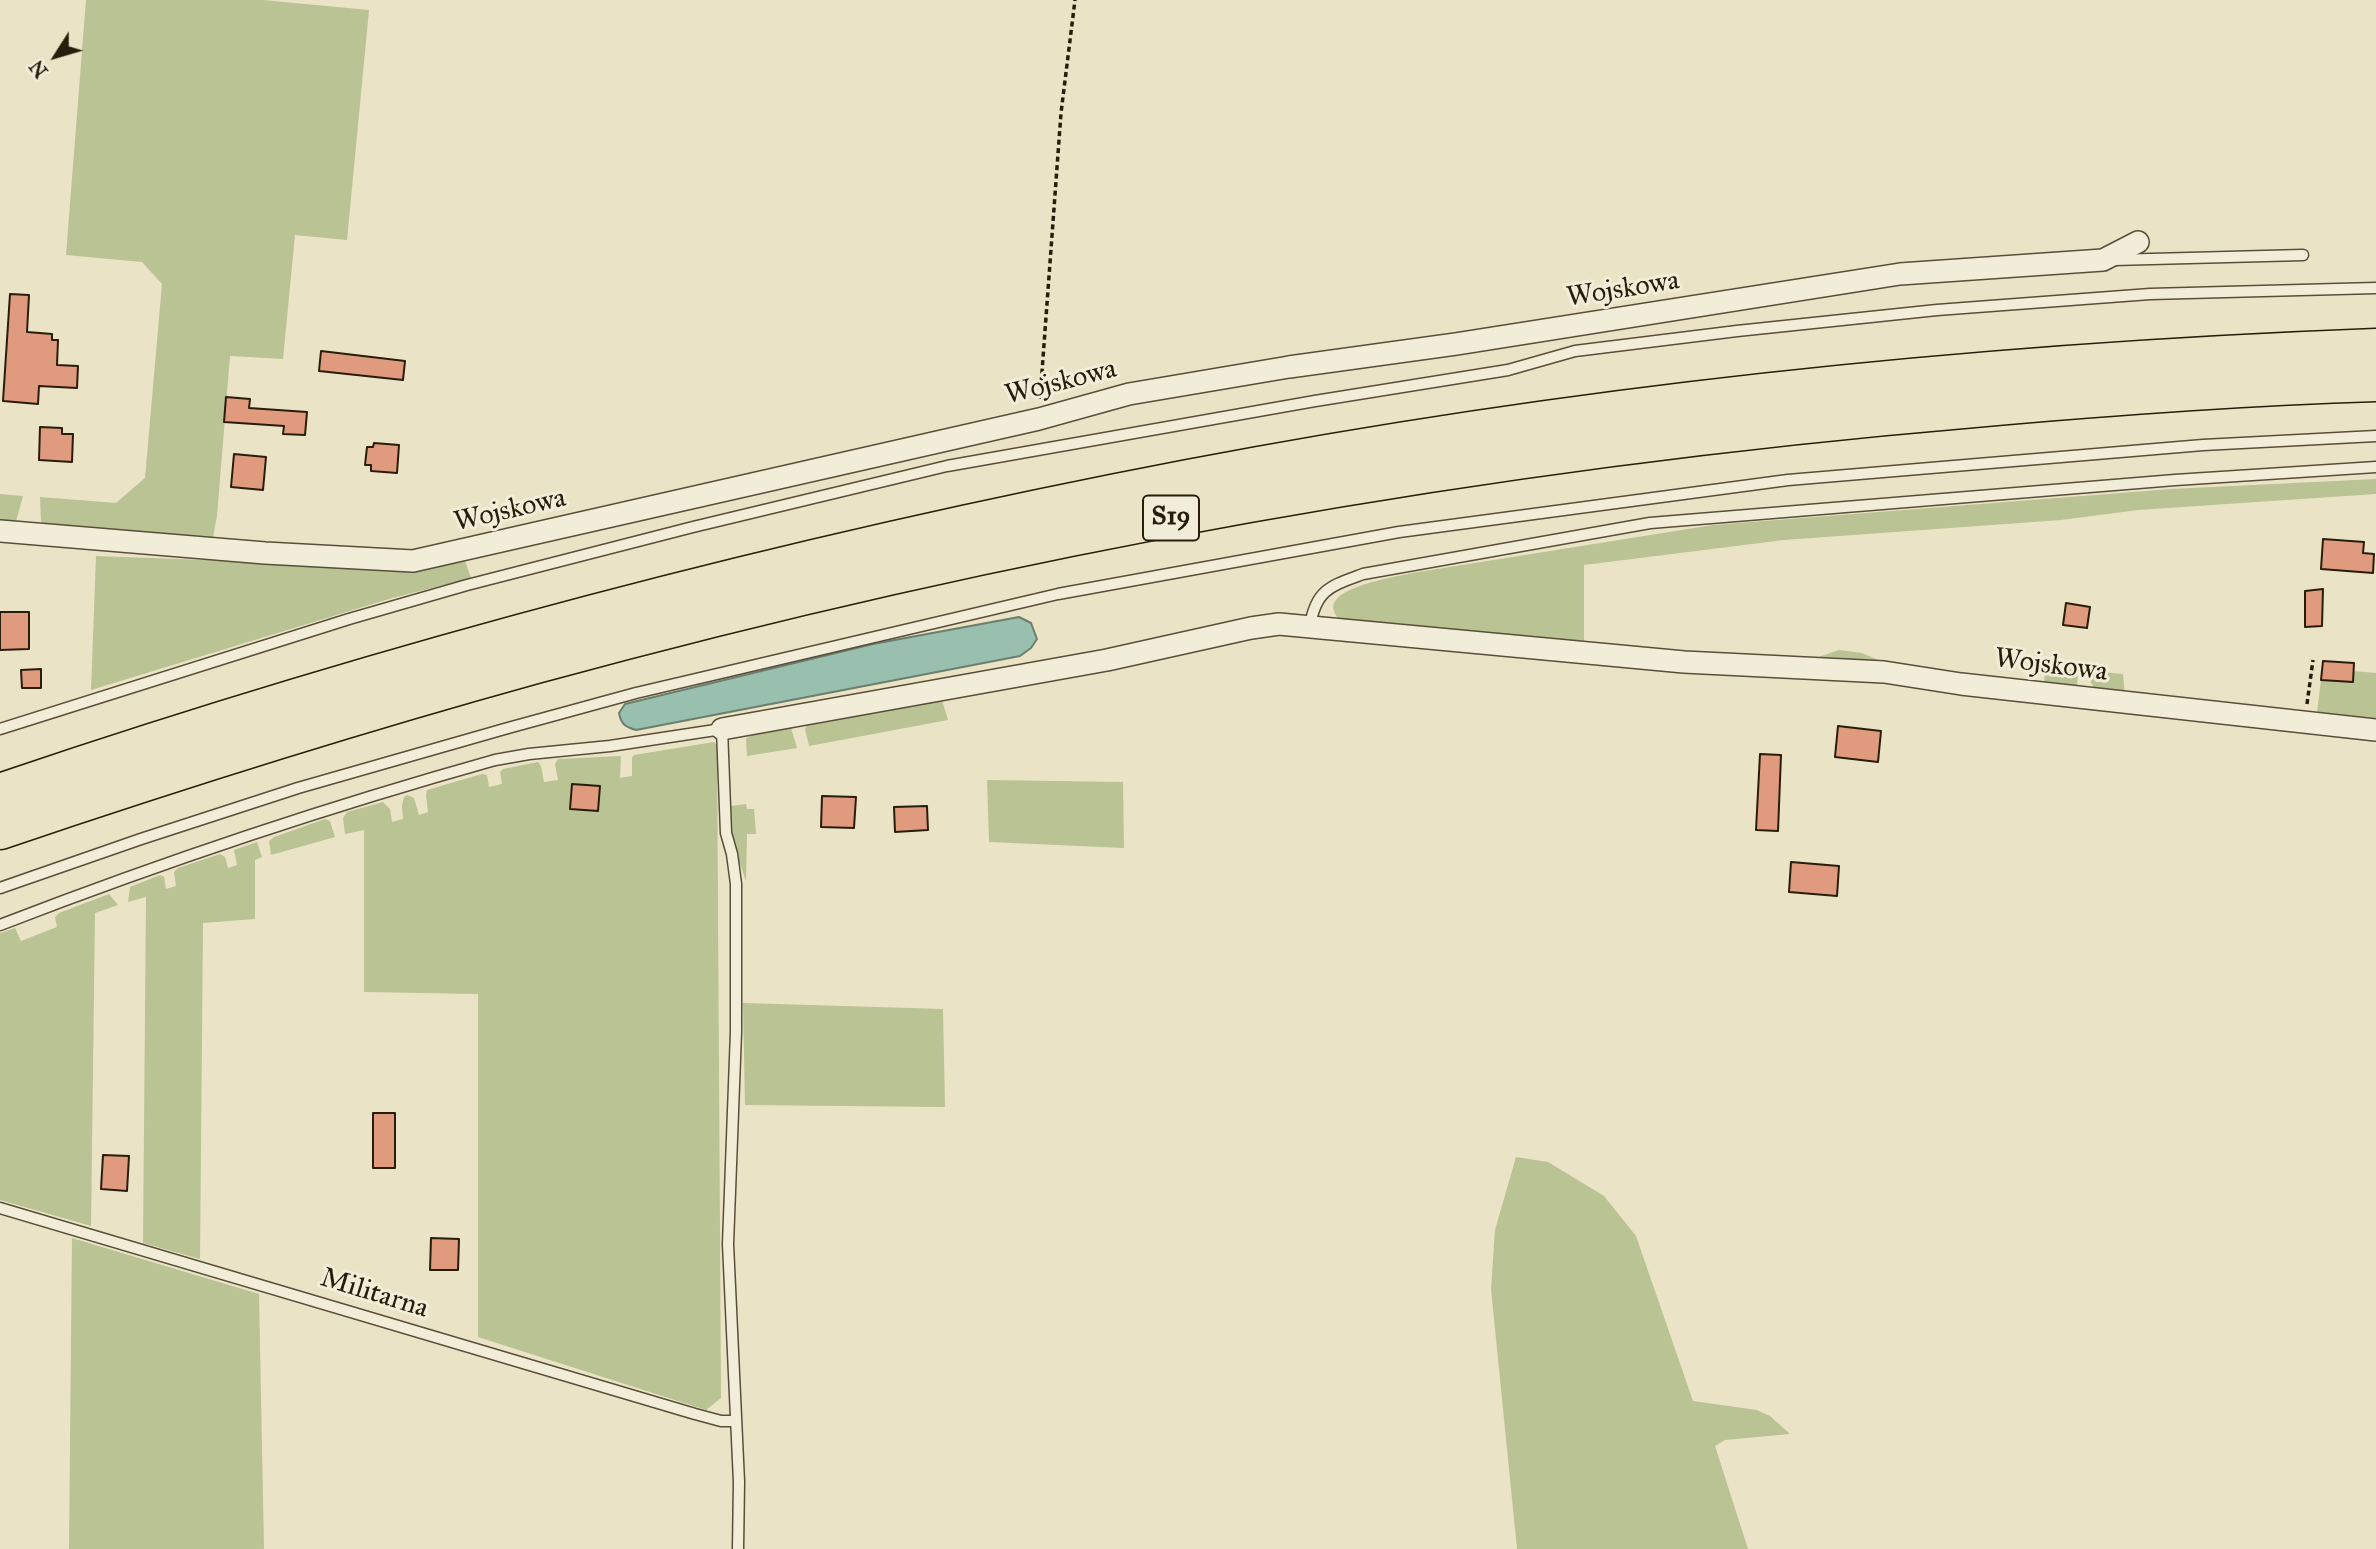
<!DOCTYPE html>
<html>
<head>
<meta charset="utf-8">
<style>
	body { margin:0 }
	#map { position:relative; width:2376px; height:1549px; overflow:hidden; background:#ebe3c5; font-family:"IM FELL Great Primer",serif }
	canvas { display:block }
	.north { position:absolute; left:21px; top:21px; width:70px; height:70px; -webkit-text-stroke:5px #f2edd9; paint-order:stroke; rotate:233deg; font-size:19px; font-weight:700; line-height:28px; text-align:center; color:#281c0b }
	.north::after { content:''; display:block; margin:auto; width:24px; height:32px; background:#281c0b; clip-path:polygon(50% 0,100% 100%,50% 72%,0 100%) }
</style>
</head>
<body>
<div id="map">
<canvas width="2376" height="1549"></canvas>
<div class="north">N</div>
</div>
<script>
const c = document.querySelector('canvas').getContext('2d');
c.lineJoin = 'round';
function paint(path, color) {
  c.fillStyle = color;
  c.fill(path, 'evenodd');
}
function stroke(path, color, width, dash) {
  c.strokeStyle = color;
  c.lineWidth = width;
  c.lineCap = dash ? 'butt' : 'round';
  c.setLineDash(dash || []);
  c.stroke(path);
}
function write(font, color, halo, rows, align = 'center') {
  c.font = font + ' "IM FELL Great Primer",serif';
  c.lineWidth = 6;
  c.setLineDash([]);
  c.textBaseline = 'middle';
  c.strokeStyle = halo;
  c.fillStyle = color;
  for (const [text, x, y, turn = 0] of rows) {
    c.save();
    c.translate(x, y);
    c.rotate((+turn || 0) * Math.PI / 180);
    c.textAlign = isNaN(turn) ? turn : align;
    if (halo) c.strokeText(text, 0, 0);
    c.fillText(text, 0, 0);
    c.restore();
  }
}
paint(new Path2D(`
	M 86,0 L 263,0 L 369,10 L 347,240 L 295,235 L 283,359 L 230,356 L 217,516 L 213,537 L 206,540 L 46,527 L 41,521 L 40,497 L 116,503 L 145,478 L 162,284 L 142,262 L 66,255 Z
	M 2376,479 L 2376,494 L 2138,510 L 2061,520 L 1784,540 L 1584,565 L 1584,646 L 1340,620 C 1338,617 1335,615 1334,611 C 1326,587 1396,577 1412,573 L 1713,525 L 2171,489 Z
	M 0,494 L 23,496 L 15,525 L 0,526 Z
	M 96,556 L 423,568 L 465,561 L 471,578 L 389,599 L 91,690 Z
	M 1839,650 L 1862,653 L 1900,669 L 1810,660 Z
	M 2045,667 L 2078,670 L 2077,689 L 2044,686 Z
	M 2091,671 L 2123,674 L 2125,697 L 2096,692 L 2090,680 Z
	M 2353,671 L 2376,673 L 2376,721 L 2317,713 L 2321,680 Z
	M 942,700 L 948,720 L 809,746 L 805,729 L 807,725 Z
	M 791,728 L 797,748 L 747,756 L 746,739 L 751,735 Z
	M 714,742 L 717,745 L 721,1398 L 706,1410 L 478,1337 L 478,994 L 364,992 L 364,830 L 345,834 L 343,818 L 347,812 L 383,802 L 390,809 L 392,822 L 403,819 L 402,806 L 404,797 L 407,795 L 414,798 L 419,815 L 428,812 L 426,795 L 427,790 L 482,774 L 487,775 L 489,787 L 502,784 L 500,772 L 503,769 L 538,762 L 541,766 L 544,782 L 558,780 L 555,764 L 558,759 L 621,756 L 620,778 L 632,776 L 632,758 L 634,755 Z
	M 987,780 L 1123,782 L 1124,848 L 989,842 Z
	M 746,804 L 747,809 L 754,809 L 756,834 L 747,834 L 746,881 L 730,836 L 731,806 Z
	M 325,819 L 330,821 L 335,837 L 271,855 L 269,841 L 274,837 Z
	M 257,842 L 262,857 L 255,860 L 255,919 L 203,923 L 200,1259 L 143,1243 L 146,897 L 128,902 L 130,887 L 160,875 L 164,877 L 166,889 L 176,886 L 174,872 L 178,868 L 220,854 L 225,857 L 228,868 L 237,865 L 234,850 Z
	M 109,894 L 118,905 L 95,913 L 91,1226 L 0,1200 L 0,933 L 15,928 L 21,941 L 57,927 L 55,917 L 59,913 Z
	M 743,1003 L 943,1009 L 945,1107 L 745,1105 Z
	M 1516,1157 L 1548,1162 L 1604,1196 L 1636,1236 L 1693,1401 L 1757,1410 L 1770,1416 L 1790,1434 L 1725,1440 L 1715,1446 L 1748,1549 L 1517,1549 L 1491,1289 L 1495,1230 Z
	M 72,1238 L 259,1294 L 264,1549 L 69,1549 Z`), '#b9c393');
const water = new Path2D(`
	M 1019,617 L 1031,623 L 1037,639 L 1031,648 L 1020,656 L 636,730 C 625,727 621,724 619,713 L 625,704 L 873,644 Z`);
paint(water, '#99bfaf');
stroke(water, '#6c7e6d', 2);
const building = new Path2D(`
	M 10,294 L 29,295 L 27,332 L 52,334 L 52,340 L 58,340 L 57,365 L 78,366 L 77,388 L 39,386 L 38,404 L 3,401 Z
	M 321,351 L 405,361 L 403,380 L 319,371 Z
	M 226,397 L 250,399 L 249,408 L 307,412 L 305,435 L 283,434 L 284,426 L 224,422 Z
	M 40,427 L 62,428 L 62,434 L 73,434 L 72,462 L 39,460 Z
	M 374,443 L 399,445 L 397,473 L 371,471 L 371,465 L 365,465 L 367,447 L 373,447 Z
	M 234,454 L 266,457 L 263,490 L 231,487 Z
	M 2323,539 L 2364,542 L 2363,553 L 2374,554 L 2373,573 L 2321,569 Z
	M 2323,589 L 2322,626 L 2305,627 L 2305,591 Z
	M 2066,603 L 2090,607 L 2087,628 L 2063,625 Z
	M 0,612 L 29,612 L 29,649 L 0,650 Z
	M 2323,661 L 2354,663 L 2353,682 L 2321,680 Z
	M 41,669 L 41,688 L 22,688 L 21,670 Z
	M 1838,726 L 1881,731 L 1878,762 L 1835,757 Z
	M 1760,754 L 1781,755 L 1778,831 L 1756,830 Z
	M 572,784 L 600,786 L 598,811 L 570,809 Z
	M 822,796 L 856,797 L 854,828 L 821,827 Z
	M 927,806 L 928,830 L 895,832 L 894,807 Z
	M 1791,862 L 1839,866 L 1837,896 L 1789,892 Z
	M 373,1113 L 395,1113 L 395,1168 L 373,1168 Z
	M 103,1155 L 129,1156 L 127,1191 L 101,1189 Z
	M 431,1238 L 459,1239 L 458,1270 L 430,1270 Z`);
paint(building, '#e09a7e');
stroke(building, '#281c0b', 2);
const lane = new Path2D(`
	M 2113,260 L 2303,255
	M 1310,626 C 1316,589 1331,586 1363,574 L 1650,523 L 2175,480 L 2376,467
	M 0,729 L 349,619 L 467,585 L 693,527 L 947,466 L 1315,401 L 1508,370 L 1575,351 L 1737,331 L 1937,310 L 2150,294 L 2376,288
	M 0,888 L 141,839 L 298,788 L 508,728 L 636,693 L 1058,594 L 1399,532 L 1788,480 L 2203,445 L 2376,436
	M 0,925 C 163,862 327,807 495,760 L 529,754 L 610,746 L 722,729 L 726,833 L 732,854 L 736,884 L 736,1032 L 728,1244 L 739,1482 L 738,1549
	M 0,1208 L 695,1414 L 721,1421 L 735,1421`);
const street = new Path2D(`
	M 0,531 L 265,553 L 413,561 L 1039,419 L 1129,394 L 1289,367 L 1456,344 L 1900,274 L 2103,260 L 2138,242
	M 722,729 L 1107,660 L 1251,628 L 1279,624 L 1684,662 L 1884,672 L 1961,684 L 2376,730`);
const highway = new Path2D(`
	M 0,793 C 389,661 786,556 1189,479 C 1581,404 1978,363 2376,348
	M 0,830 C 177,770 355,714 536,664 C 1006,535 1489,449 1974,408 C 2108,396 2242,386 2376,382`);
stroke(lane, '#594e3a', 13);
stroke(street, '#594e3a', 24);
stroke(highway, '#281c0b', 41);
stroke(new Path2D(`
	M 1040,399 L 1061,113 L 1075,0
	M 2307,704 L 2313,660`), '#281c0b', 3.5, [5, 3.5]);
stroke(lane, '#f2edd9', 10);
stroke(street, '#f2edd9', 21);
stroke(highway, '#ebe3c5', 38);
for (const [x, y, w] of [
	[1171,518,56]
]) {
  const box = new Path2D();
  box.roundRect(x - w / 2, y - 22.5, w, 45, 5);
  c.fillStyle = '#f2edd9';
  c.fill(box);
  stroke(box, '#281c0b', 2);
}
write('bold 26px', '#281c0b', null, [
	["S19",1171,518]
]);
write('28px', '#281c0b', '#f2edd9', [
	["Wojskowa",1623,290,-9],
	["Wojskowa",1061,383,-14],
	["Wojskowa",510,511,-13],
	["Wojskowa",2051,666,7],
	["Militarna",374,1294,17]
]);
</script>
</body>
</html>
